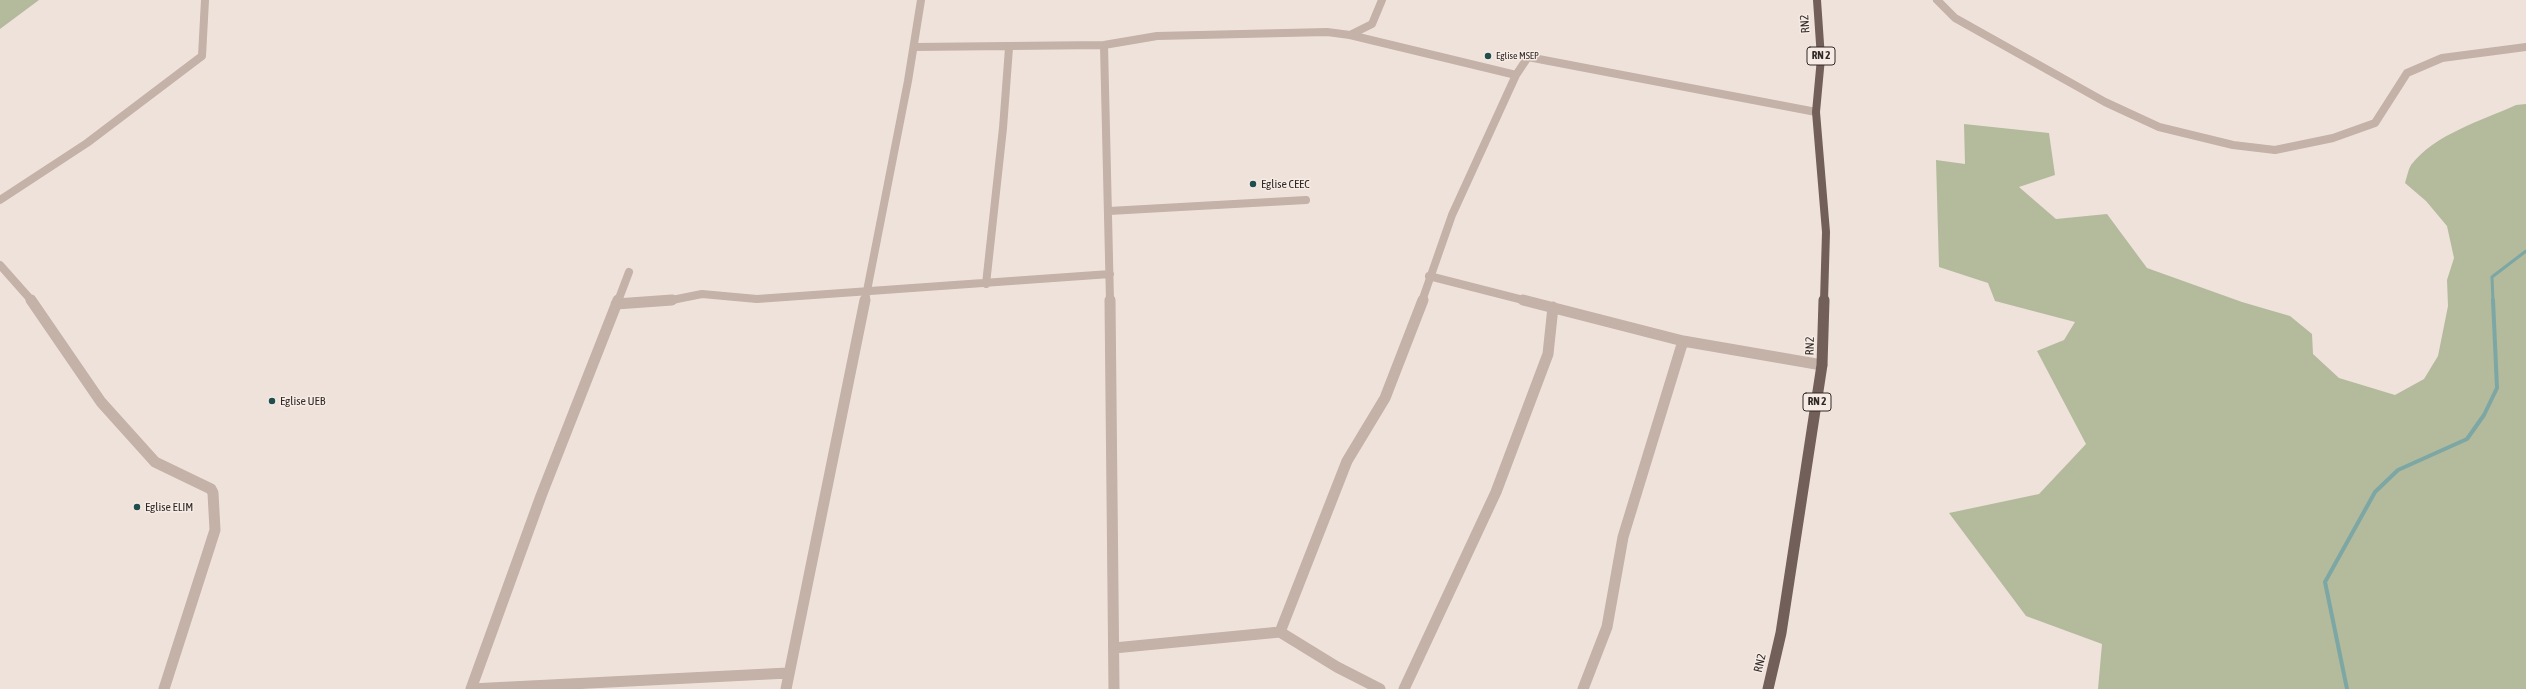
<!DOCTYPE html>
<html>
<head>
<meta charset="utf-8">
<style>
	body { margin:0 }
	canvas { display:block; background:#eee2da }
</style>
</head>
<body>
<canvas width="2526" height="689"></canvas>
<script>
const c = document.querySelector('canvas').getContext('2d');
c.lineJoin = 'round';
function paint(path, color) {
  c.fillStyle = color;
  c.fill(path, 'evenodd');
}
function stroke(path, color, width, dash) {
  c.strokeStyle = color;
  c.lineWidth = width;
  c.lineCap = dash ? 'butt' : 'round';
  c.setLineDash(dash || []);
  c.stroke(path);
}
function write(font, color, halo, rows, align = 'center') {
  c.font = font + ' "Asap Condensed",sans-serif';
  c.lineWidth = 3;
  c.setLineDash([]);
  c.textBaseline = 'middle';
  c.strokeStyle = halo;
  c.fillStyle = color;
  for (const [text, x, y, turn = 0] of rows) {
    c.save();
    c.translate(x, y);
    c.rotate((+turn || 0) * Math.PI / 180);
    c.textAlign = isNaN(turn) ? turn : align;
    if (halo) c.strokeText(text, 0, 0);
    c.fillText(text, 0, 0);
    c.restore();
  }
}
paint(new Path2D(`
	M 0,0 L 39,0 L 0,29 Z
	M 2526,104 L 2526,689 L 2098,689 L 2102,644 L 2026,616 L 1949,513 L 2039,494 L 2086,444 L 2037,351 L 2064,340 L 2075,322 L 1995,301 L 1988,283 L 1939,267 L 1936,160 L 1965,164 L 1964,124 L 2049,133 L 2055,175 L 2019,187 L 2056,219 L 2107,214 L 2147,268 L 2242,302 L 2290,316 L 2312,334 L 2313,354 L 2339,378 L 2395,395 L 2424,379 L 2438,356 L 2448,306 L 2447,280 L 2454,258 L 2447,226 L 2426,201 L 2405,183 C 2407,177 2408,170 2411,165 C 2435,134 2481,121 2516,105 Z`), '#b4bb9c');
stroke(new Path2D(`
	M 2493,301 L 2492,277 L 2526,251`), '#7ca7a4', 3);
stroke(new Path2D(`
	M 2347,689 L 2325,582 L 2375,492 L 2398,470 L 2467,439 L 2484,415 L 2497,388 L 2493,300`), '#7ca7a4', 4);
stroke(new Path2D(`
	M 1937,0 L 1955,18 L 2105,102 L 2159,127 L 2233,145 L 2275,150 L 2333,138 L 2375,123 L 2407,73 L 2442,58 L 2526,47
	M 1350,35 L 1372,24 L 1382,0
	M 1104,45 L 1110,301
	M 914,47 L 1104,45 L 1157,36 L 1327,32 L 1350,35 L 1516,75
	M 0,200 L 87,143 L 202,56 L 205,0
	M 1109,211 L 1306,200
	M 0,265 L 32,301
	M 1429,276 L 1527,301
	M 986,284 L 1003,128 L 1009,48
	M 618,301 L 629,272
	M 667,301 L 702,294 L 757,299 L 1110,274
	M 865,301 L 908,81 L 921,0
	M 1422,301 L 1452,215 L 1516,75 L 1528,57 L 1816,112`), '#c4b1a7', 8);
stroke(new Path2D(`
	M 31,300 L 101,402 L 155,462 L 211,489 L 213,493 L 215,530 L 164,689
	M 1110,300 L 1114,689
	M 1523,300 L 1683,341 L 1822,365
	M 616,304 L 672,300
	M 1280,632 L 1347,461 L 1385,398 L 1423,300
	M 1114,648 L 1280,632 L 1337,667 L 1380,689
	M 471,689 L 541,496 L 618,300
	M 471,689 L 788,673
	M 786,689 L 865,300
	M 1404,689 L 1496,492 L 1548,354 L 1553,307
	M 1583,689 L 1607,627 L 1623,537 L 1683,341`), '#c4b1a7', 11);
stroke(new Path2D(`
	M 1817,0 L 1821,58 L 1816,112 L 1826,232 L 1824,301`), '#725f59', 8);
stroke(new Path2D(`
	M 1768,689 L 1781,633 L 1822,365 L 1824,300`), '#725f59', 11);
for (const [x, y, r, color] of [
	[1488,56,4,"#214e4c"],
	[1253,184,4,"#214e4c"],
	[272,401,4,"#214e4c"],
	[137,507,4,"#214e4c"]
]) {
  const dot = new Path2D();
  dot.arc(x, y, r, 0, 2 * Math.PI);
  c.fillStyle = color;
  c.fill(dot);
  stroke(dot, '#f6ece5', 1.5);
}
write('10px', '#322927', '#f6ece5', [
	["Eglise MSEP",1496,56]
], 'left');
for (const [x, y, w] of [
	[1821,56,28],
	[1817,402,28]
]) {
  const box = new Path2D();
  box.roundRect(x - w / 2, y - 9, w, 18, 3);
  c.fillStyle = '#f6ece5';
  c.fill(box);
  stroke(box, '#322927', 1);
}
write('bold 11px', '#322927', null, [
	["RN 2",1821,56],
	["RN 2",1817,402]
]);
write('12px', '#322927', '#f6ece5', [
	["RN2",1805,24,-94],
	["RN2",1810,346,-89],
	["RN2",1760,663,-77]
]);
write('12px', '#322927', '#f6ece5', [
	["Eglise CEEC",1261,184],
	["Eglise UEB",280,401],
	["Eglise ELIM",145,507]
], 'left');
</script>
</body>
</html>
